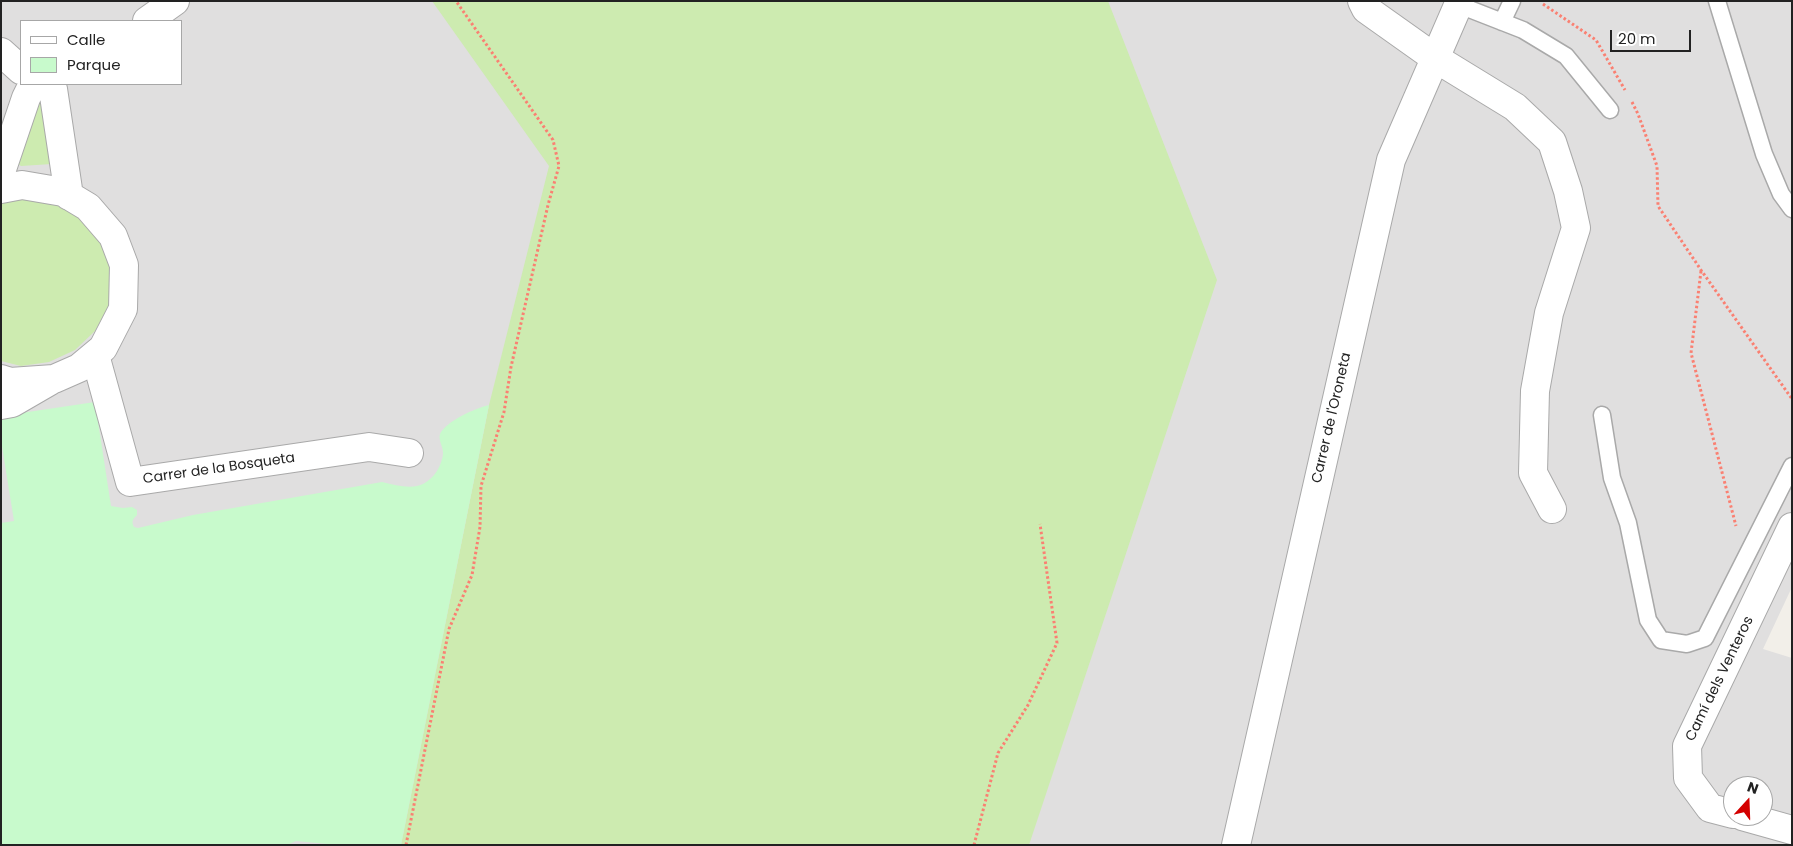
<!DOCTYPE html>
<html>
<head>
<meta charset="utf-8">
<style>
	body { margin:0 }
	#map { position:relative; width:1793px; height:846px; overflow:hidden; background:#f2efe9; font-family:Poppins,sans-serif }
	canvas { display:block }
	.frame { position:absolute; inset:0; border:2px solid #222; pointer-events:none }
	.legend { position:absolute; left:20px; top:20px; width:162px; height:65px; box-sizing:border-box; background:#fff; border:1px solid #a7a7a7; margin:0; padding:6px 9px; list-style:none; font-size:15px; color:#222 }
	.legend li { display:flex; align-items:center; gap:10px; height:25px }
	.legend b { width:25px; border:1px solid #a7a7a7 }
	.north { position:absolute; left:1723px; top:776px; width:50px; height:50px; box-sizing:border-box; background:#fff; border:1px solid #a7a7a7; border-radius:50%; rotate:20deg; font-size:14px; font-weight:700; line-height:20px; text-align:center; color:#222 }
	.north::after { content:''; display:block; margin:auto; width:18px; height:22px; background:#d40000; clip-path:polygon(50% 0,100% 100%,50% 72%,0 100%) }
	.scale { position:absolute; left:1610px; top:30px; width:81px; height:22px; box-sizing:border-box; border:2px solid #222; border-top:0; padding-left:6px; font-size:15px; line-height:18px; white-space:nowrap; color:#222; -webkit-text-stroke:4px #fff; paint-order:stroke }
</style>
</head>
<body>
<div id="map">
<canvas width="1793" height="846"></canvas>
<div class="frame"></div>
<ul class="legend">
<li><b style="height:6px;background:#fff"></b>Calle</li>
<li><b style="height:14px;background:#c8facc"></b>Parque</li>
</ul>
<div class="north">N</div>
<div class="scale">20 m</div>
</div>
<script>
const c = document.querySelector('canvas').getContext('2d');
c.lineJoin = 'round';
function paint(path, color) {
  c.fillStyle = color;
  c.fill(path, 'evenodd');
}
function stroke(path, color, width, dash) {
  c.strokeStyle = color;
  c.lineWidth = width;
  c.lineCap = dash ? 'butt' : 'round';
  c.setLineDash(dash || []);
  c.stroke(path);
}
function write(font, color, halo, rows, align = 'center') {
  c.font = font + ' Poppins,sans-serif';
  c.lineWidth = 4;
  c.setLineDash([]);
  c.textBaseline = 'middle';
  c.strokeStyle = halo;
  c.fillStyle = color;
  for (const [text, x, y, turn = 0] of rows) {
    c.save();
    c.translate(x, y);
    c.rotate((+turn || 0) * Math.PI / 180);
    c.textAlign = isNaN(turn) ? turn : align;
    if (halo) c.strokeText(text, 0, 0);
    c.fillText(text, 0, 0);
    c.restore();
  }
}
paint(new Path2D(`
	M 1,1 L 1792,1 L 1792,587 L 1763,649 L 1792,658 L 1792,845 L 1,845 ZM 21,21 L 181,21 L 181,84 L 21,84 ZM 1733,786 L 1763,786 L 1763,816 L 1733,816 Z`), '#e0dfdf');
paint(new Path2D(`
	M 432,1 L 1108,1 L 1217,280 L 1029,845 L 401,845 L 489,405 L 549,166 Z
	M 40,89 L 52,164 L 21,166 L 15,162 Z
	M 1,196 L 72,205 L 108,249 L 113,278 L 109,306 L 95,331 L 75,350 L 49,362 L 21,366 L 1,361 Z`), '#cdebb0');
paint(new Path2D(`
	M 95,402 L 111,506 L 123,508 L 132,507 L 137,510 L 137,515 C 133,519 131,521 134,527 L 138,528 L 193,515 L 382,482 C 404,487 422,493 437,471 C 440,466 443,458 443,453 C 443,446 438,440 440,434 C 446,421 476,408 489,405 L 401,845 L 338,845 L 296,841 L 287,845 L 1,845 L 1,523 L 14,521 L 1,440 L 1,416 Z`), '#c8facc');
const lane = new Path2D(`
	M 1717,1 L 1764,154 L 1781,194 L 1792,209
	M 1459,5 L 1523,30 L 1566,56 L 1610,110
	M 1502,22 L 1512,1
	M 1602,415 L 1612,478 L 1628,523 L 1648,620 L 1661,640 L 1687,644 L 1705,638 L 1792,466`);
const street = new Path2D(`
	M 1362,1 L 1366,9 L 1435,58 L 1515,107 L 1552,142 L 1568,191 L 1576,228 L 1549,313 L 1535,391 L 1533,473 L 1552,509
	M 147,21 L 175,1
	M 1,52 L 21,70
	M 40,84 L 53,89 L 69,196
	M 1,172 L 26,98 L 33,84
	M 1,189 L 22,185 L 63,192 L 88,207 L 113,236 L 124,265 L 123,309 L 103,348 L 79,368 L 54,379 L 10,382 L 1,379
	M 95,355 L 130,482 L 369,447 L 409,453
	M 1,405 L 12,403 L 50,381
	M 1733,814 L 1710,808 L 1688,778 L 1687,746 L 1792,527
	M 1742,816 L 1792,830
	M 1236,845 L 1391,160 L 1460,1`);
stroke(lane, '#a9a9a9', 19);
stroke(street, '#a9a9a9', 30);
stroke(new Path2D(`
	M 1543,4 L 1596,40 L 1625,90
	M 1632,102 L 1638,114 L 1657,166 L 1658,206 L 1701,270 L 1792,399
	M 1701,271 L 1691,353 L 1736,526
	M 406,845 L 449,629 L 472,575 L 480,527 L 481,486 L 504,412 L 511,367 L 548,205 L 559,166 L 553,140 L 456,1
	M 974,845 L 998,753 L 1028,705 L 1057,643 L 1040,524`), '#fa8072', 3, [2.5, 2.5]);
stroke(lane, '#fff', 16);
stroke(street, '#fff', 28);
write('14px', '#222', '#fff', [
	["Carrer de l'Oroneta",1332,418,-77],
	["Carrer de la Bosqueta",219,469,-8],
	["Camí dels Venteros",1720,679,-64]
]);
</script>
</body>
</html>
